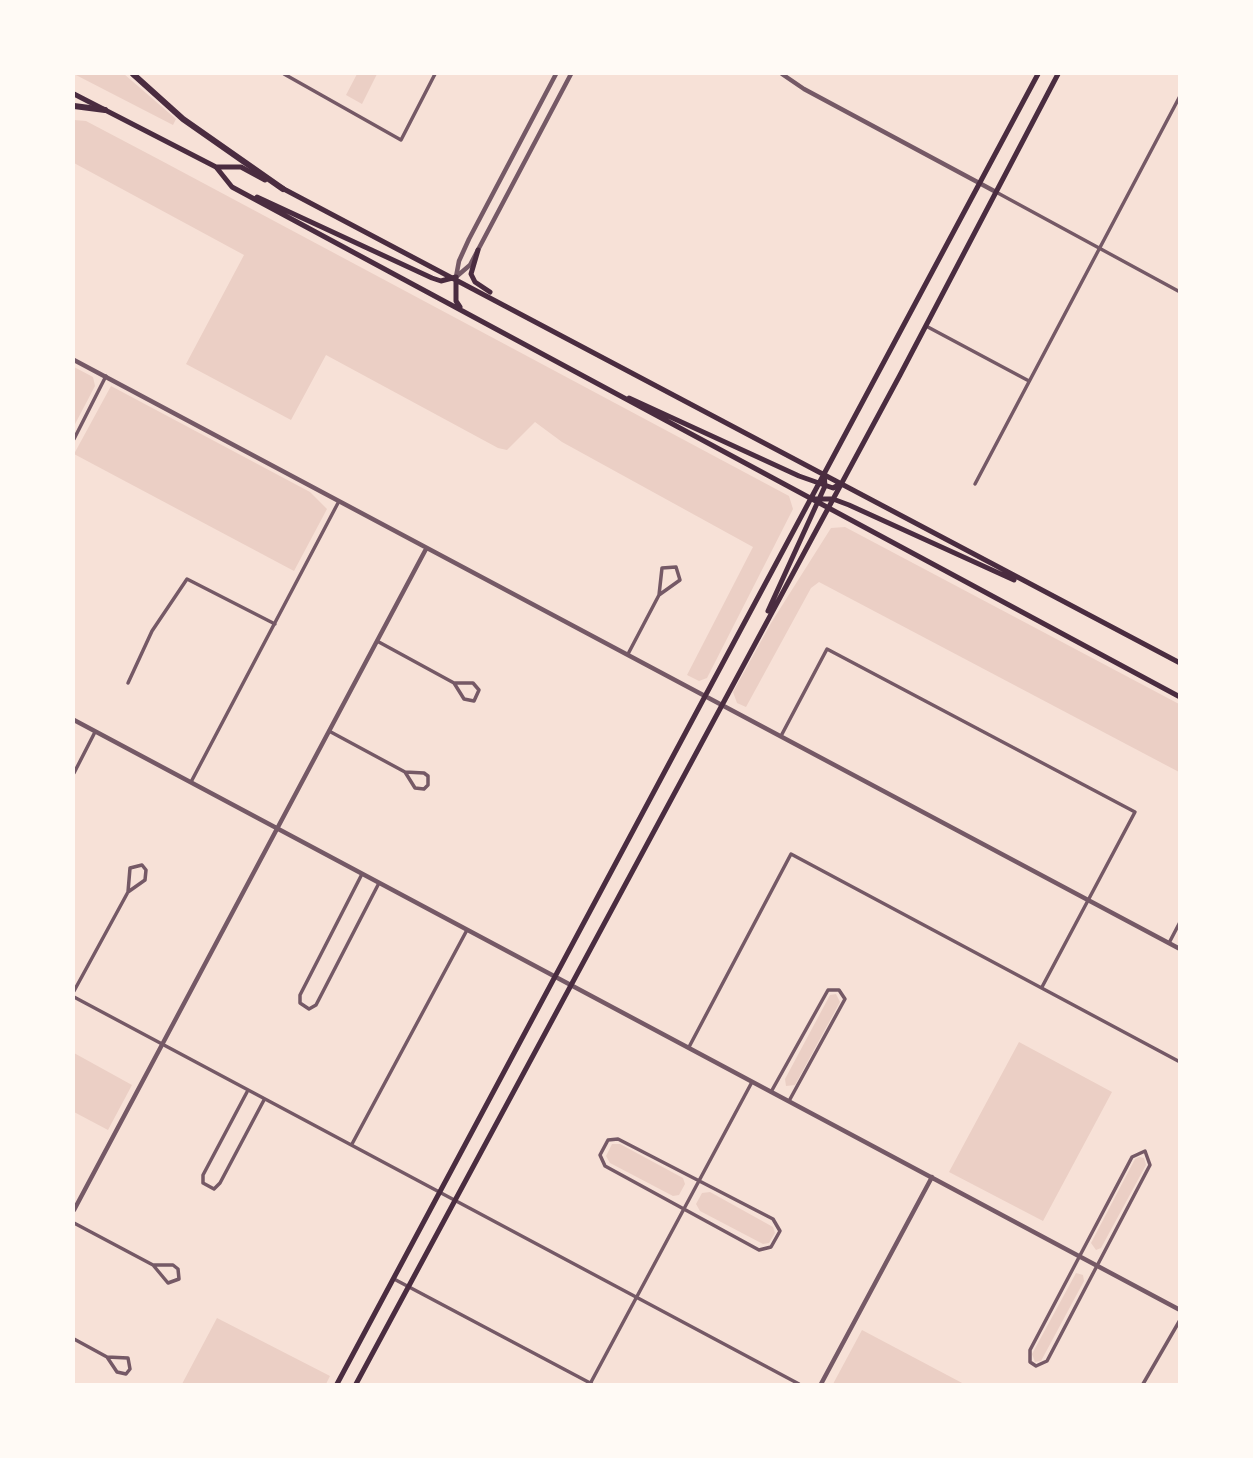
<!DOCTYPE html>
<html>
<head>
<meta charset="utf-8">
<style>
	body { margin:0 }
	#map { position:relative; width:1253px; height:1458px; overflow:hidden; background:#f7e1d7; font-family:Mulish,sans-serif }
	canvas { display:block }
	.frame { position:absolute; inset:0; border:75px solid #fffaf5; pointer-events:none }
</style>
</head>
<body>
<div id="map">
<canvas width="1253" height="1458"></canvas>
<div class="frame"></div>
</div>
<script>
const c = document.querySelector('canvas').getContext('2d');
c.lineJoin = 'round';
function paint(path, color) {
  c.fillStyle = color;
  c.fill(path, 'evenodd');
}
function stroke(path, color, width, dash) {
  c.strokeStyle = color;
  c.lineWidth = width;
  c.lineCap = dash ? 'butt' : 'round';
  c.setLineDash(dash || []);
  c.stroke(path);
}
paint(new Path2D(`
	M 74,74 L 124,74 L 176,119 L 173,125 Z
	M 357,74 L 377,74 L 362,104 L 346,95 Z
	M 74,120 L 86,121 L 160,160 L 789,496 L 793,509 L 707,678 L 699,681 L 687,675 L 753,547 L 562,442 L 535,422 L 507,450 L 498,448 L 326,355 L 291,420 L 186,364 L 244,255 L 74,163 Z
	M 74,367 L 93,377 L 95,386 L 74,426 Z
	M 111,386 L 310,492 L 327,509 L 294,571 L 74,454 Z
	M 845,527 L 1179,704 L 1179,772 L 819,582 L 811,588 L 746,707 L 737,703 L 733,692 L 771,623 L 831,528 Z
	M 836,994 L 840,1002 L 795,1085 L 786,1086 L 785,1079 L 830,995 Z
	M 1019,1042 L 1112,1092 L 1043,1221 L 949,1172 Z
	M 74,1053 L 132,1085 L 108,1130 L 74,1112 Z
	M 612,1144 L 620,1144 L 683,1178 L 685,1184 L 679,1195 L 673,1196 L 610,1163 L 606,1156 Z
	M 1139,1157 L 1144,1158 L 1146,1165 L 1101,1248 L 1096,1250 L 1091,1243 L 1135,1159 Z
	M 710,1192 L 773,1227 L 775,1233 L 769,1243 L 763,1244 L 700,1211 L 696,1204 L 702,1193 Z
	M 1076,1273 L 1083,1275 L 1084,1281 L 1041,1361 L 1035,1362 L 1032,1354 Z
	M 217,1318 L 330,1376 L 326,1384 L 182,1384 Z
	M 862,1330 L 964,1384 L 833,1384 Z`), '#ebcfc5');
stroke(new Path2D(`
	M 284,74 L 401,140 L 435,74
	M 996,192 L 1180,292
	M 926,326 L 1029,381
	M 74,439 L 106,376
	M 975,484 L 1180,96
	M 377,641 L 454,683 L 473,683 L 479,690 L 474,701 L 464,699 L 454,683
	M 628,654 L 659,595 L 662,568 L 676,567 L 680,580 L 659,595
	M 128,683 L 152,631 L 187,579 L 275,624
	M 329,731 L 405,772 L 424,773 L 428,776 L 428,785 L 424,789 L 415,788 L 405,772
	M 781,736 L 827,649 L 1135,812 L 1042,987
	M 74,773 L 95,732
	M 191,782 L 338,503
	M 362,874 L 300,995 L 300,1003 L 309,1009 L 316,1005 L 379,883
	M 1169,943 L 1180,922
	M 74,991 L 128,892 L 145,880 L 146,870 L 142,865 L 130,868 L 128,892
	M 74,997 L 799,1384
	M 689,1047 L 791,854 L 1180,1062
	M 247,1092 L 203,1175 L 203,1183 L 214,1189 L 220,1183 L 264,1100
	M 771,1092 L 828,990 L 839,990 L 845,999 L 789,1101
	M 618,1139 L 773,1219 L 780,1231 L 771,1247 L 759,1250 L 605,1166 L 600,1155 L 608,1140 Z
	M 352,1144 L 467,930
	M 1145,1151 L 1150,1165 L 1047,1361 L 1036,1366 L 1030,1362 L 1030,1350 L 1132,1157 Z
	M 74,1223 L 153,1265 L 173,1265 L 178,1269 L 179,1279 L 168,1283 L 153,1265
	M 394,1279 L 592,1384
	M 74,1339 L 107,1357 L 128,1358 L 130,1369 L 126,1374 L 117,1372 L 107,1357
	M 590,1384 L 752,1082
	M 1143,1384 L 1180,1320`), '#755966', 3.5);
stroke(new Path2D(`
	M 782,74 L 804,89 L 996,192
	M 456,277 L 470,265 L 571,74
	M 456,277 L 459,261 L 469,239 L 556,74
	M 74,360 L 1180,949
	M 74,720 L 1180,1310
	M 74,1210 L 426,549
	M 821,1384 L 932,1177`), '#755966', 4.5);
stroke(new Path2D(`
	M 74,94 L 216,167 L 232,187 L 1180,697
	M 216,167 L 241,167 L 265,180
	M 280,187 L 1180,663
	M 257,197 L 432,278 L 441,281 L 456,277
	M 478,250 L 471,274 L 475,282 L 490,292
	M 456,277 L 456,301 L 460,307
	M 629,398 L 799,476 L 833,488 L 840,484
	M 814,499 L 833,499 L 849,505 L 1014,580
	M 768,611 L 825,486 L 824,474
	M 337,1384 L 1038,74
	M 356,1384 L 900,375 L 1058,74`), '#4a2c40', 5);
stroke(new Path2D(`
	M 133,74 L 183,119 L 283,189
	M 74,106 L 105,110`), '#4a2c40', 6);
</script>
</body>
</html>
